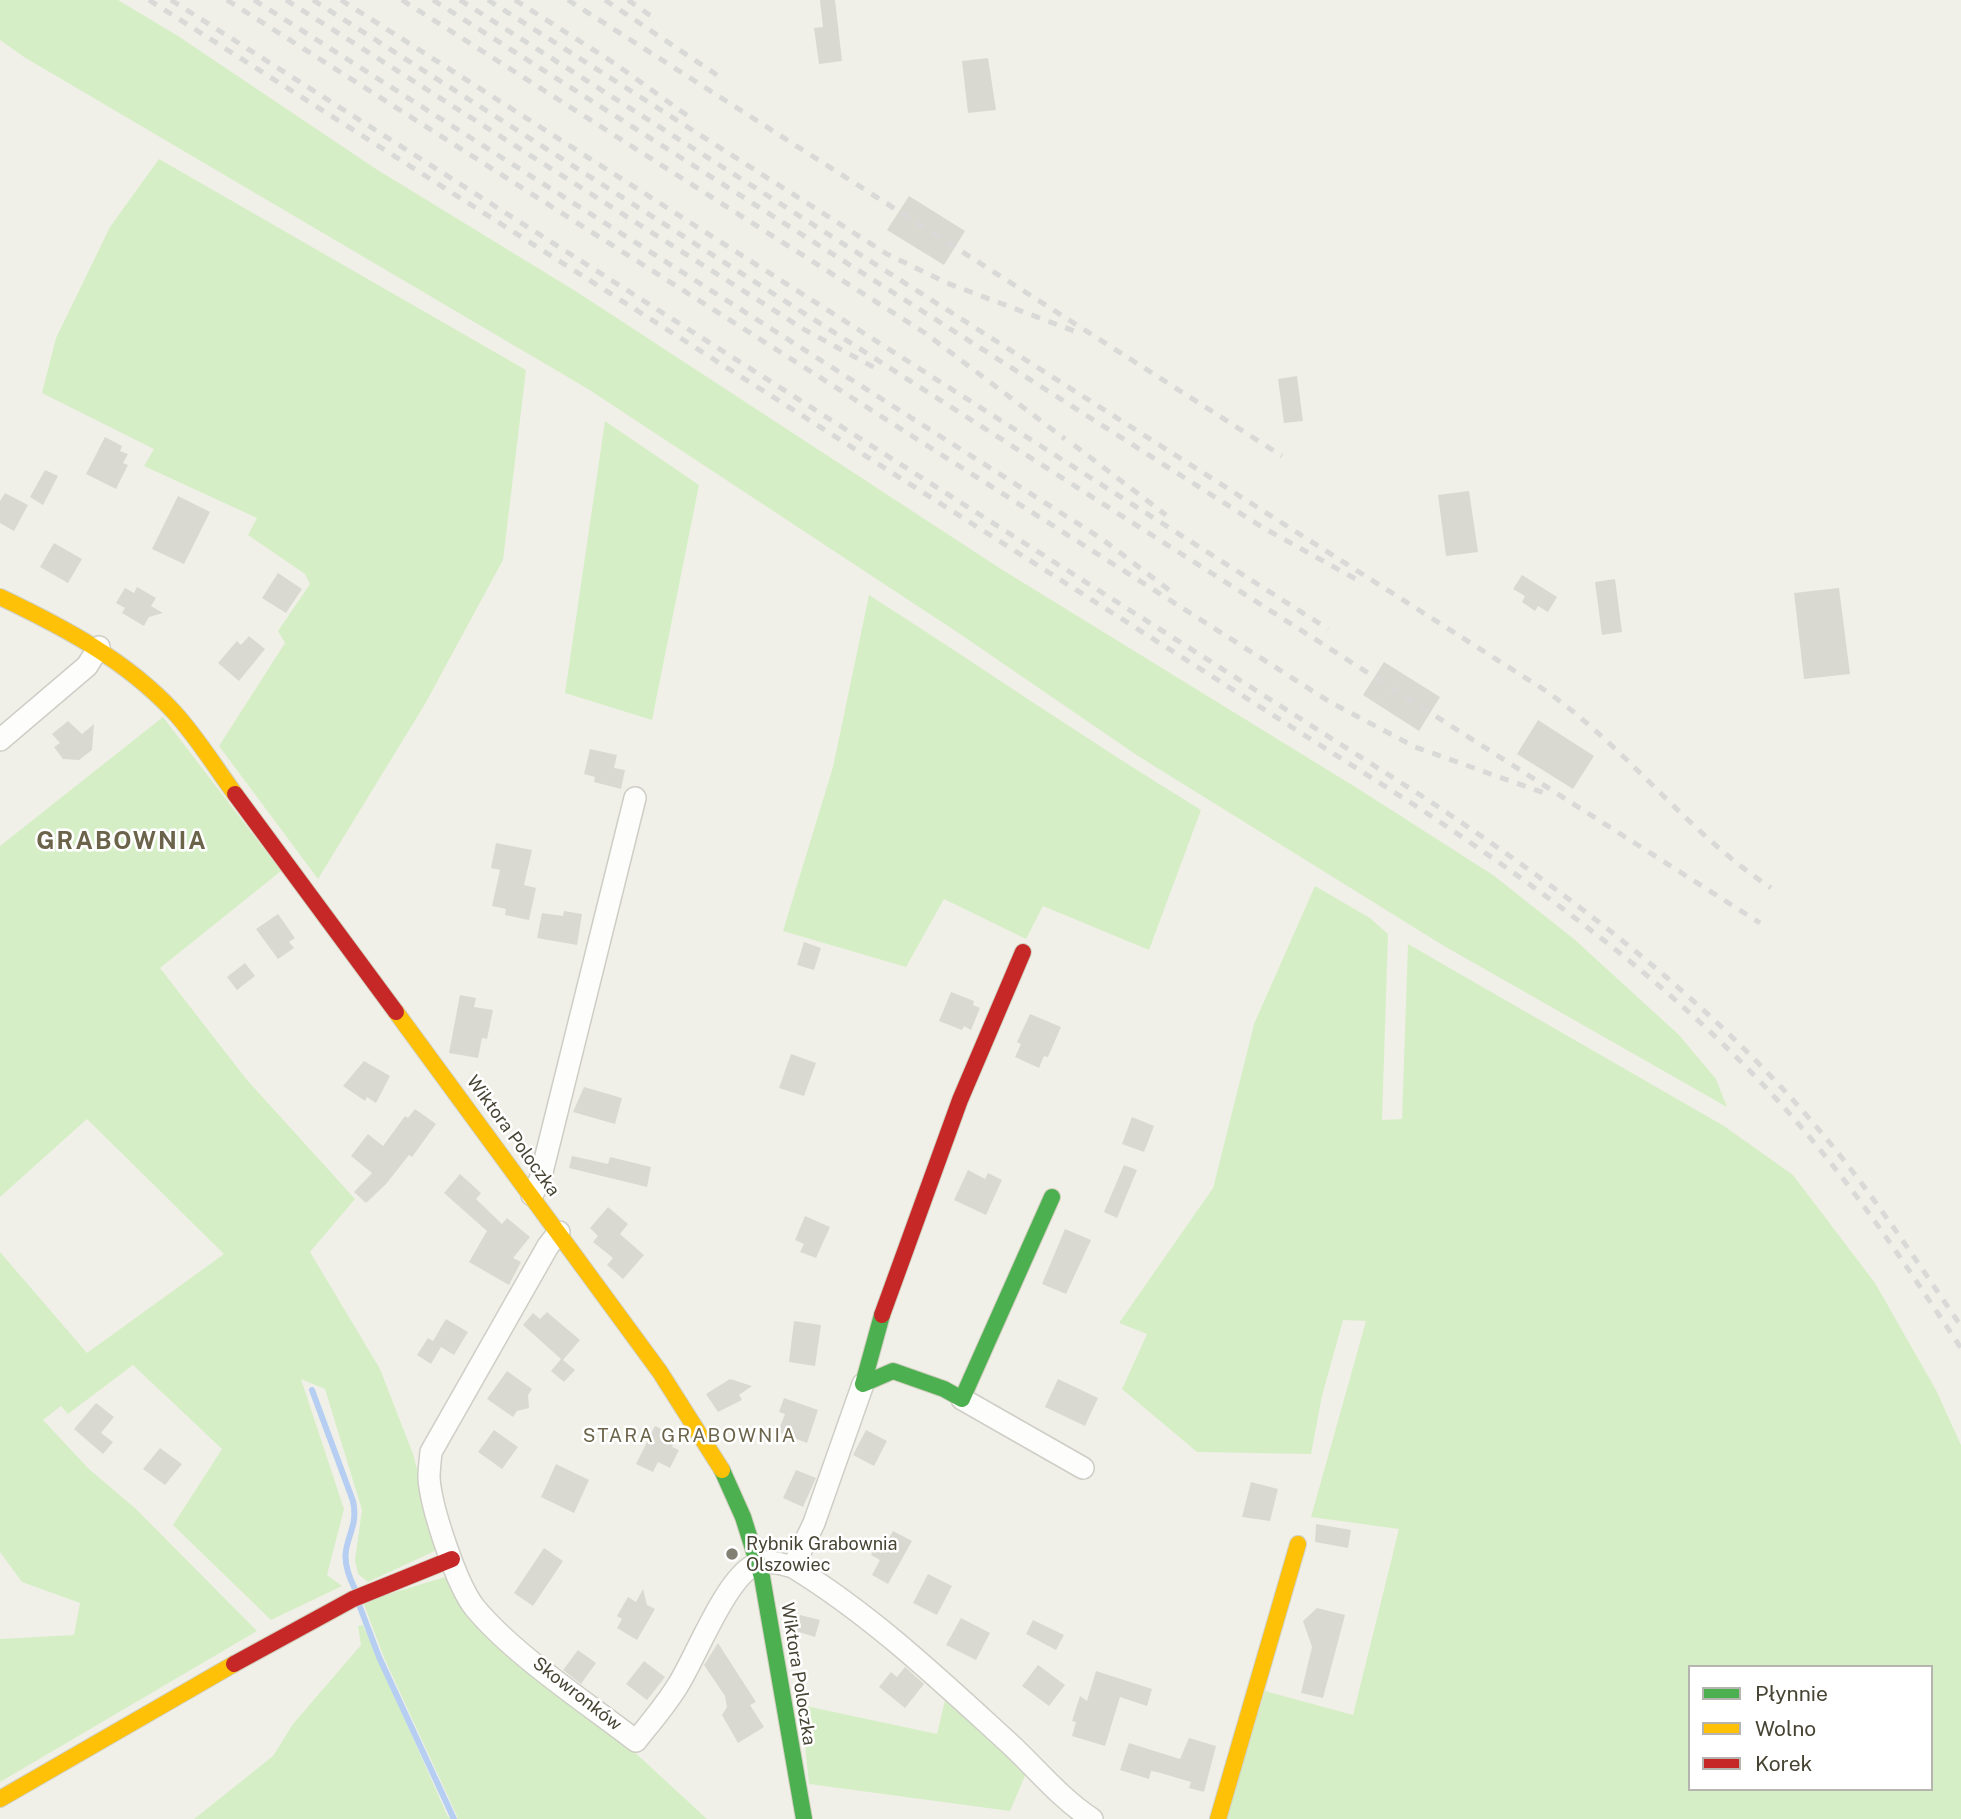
<!DOCTYPE html>
<html>
<head>
<meta charset="utf-8">
<style>
	body { margin:0 }
	#map { position:relative; width:1961px; height:1819px; overflow:hidden; background:#f0f0e8; font-family:"Public Sans",sans-serif }
	canvas { display:block }
	.legend { position:absolute; left:1688px; top:1665px; width:245px; height:126px; box-sizing:border-box; background:#fff; border:2px solid #b5b4ae; margin:0; padding:9px 12px; list-style:none; font-size:21px; color:#474434 }
	.legend li { display:flex; align-items:center; gap:14px; height:35px }
	.legend b { width:35px; border:2px solid #b5b4ae }
</style>
</head>
<body>
<div id="map">
<canvas width="1961" height="1819"></canvas>
<ul class="legend">
<li><b style="height:9px;background:#4caf50"></b>Płynnie</li>
<li><b style="height:9px;background:#ffc107"></b>Wolno</li>
<li><b style="height:9px;background:#c62828"></b>Korek</li>
</ul>
</div>
<script>
const c = document.querySelector('canvas').getContext('2d');
c.lineJoin = 'round';
function paint(path, color) {
  c.fillStyle = color;
  c.fill(path, 'evenodd');
}
function stroke(path, color, width, dash) {
  c.strokeStyle = color;
  c.lineWidth = width;
  c.lineCap = dash ? 'butt' : 'round';
  c.setLineDash(dash || []);
  c.stroke(path);
}
function write(font, color, halo, rows, align = 'center') {
  c.font = font + ' "Public Sans",sans-serif';
  c.lineWidth = 5;
  c.setLineDash([]);
  c.textBaseline = 'middle';
  c.strokeStyle = halo;
  c.fillStyle = color;
  for (const [text, x, y, turn = 0] of rows) {
    c.save();
    c.translate(x, y);
    c.rotate((+turn || 0) * Math.PI / 180);
    c.textAlign = isNaN(turn) ? turn : align;
    if (halo) c.strokeText(text, 0, 0);
    c.fillText(text, 0, 0);
    c.restore();
  }
}
paint(new Path2D(`
	M 0,0 L 118,0 L 178,36 L 376,169 L 577,292 L 1001,569 L 1357,788 L 1493,875 L 1574,939 L 1679,1035 L 1716,1079 L 1727,1107 L 1444,946 L 1138,756 L 957,632 L 588,389 L 24,57 L 0,40 Z
	M 159,159 L 526,370 L 503,560 L 425,704 L 318,879 L 219,746 L 285,643 L 278,631 L 310,584 L 305,574 L 248,535 L 257,518 L 144,466 L 154,449 L 42,393 L 56,338 L 110,227 Z
	M 605,421 L 699,485 L 652,720 L 565,693 Z
	M 869,595 C 980,666 1088,741 1201,810 L 1149,950 L 1043,906 L 1026,939 L 944,899 L 906,967 L 783,931 L 833,767 Z
	M 163,717 L 281,871 L 160,968 L 247,1080 L 355,1199 L 310,1252 L 380,1369 L 413,1454 L 439,1549 L 368,1582 L 358,1574 L 355,1560 L 362,1510 L 325,1389 L 301,1379 L 344,1509 L 327,1575 L 342,1586 L 271,1620 L 173,1525 L 222,1449 L 133,1365 L 68,1414 L 61,1406 L 43,1420 L 89,1469 L 136,1509 L 257,1631 L 0,1782 L 0,1639 L 74,1635 L 80,1603 L 22,1582 L 0,1552 L 0,1252 L 87,1353 L 224,1254 L 87,1119 L 0,1197 L 0,846 Z
	M 1315,886 L 1370,918 L 1388,934 L 1382,1120 L 1402,1119 L 1408,944 L 1724,1126 L 1793,1175 L 1875,1283 L 1936,1390 L 1961,1445 L 1961,1819 L 1226,1819 L 1265,1691 L 1353,1715 L 1399,1529 L 1311,1517 L 1366,1321 L 1343,1320 L 1322,1396 L 1311,1454 L 1197,1452 L 1122,1389 L 1147,1334 L 1119,1323 L 1213,1188 L 1254,1024 ZM 1690,1667 L 1931,1667 L 1931,1789 L 1690,1789 Z
	M 445,1577 L 707,1819 L 194,1819 L 273,1756 L 293,1724 L 361,1645 L 358,1626 L 363,1625 L 448,1817 L 458,1818 L 385,1660 L 363,1602 Z
	M 946,1696 L 1027,1771 L 1010,1811 L 809,1784 L 801,1705 L 937,1734 Z`), '#d6eec6');
stroke(new Path2D(`
	M 312,1390 L 353,1501 C 361,1538 331,1542 355,1589
	M 360,1607 L 379,1657 L 454,1819`), '#b5cef2', 6);
paint(new Path2D(`
	M 820,0 L 835,0 L 842,61 L 819,64 L 814,28 L 823,27 Z
	M 988,58 L 996,110 L 968,113 L 962,61 Z
	M 909,196 L 965,231 L 944,265 L 887,230 Z
	M 1297,376 L 1303,421 L 1284,423 L 1278,379 Z
	M 105,437 L 122,446 L 120,451 L 128,454 L 123,463 L 128,465 L 116,489 L 86,474 Z
	M 45,470 L 58,476 L 43,505 L 30,497 Z
	M 1469,491 L 1478,552 L 1446,556 L 1438,495 Z
	M 5,493 L 28,505 L 14,531 L 0,523 L 0,501 Z
	M 178,496 L 210,512 L 184,564 L 152,549 Z
	M 54,543 L 82,559 L 68,583 L 40,567 Z
	M 278,573 L 302,589 L 286,613 L 262,598 Z
	M 1522,575 L 1557,597 L 1548,612 L 1538,606 L 1535,611 L 1522,602 L 1525,596 L 1513,589 Z
	M 1615,579 L 1622,632 L 1602,635 L 1595,582 Z
	M 137,587 L 156,598 L 151,606 L 163,613 L 149,617 L 144,626 L 122,613 L 125,608 L 116,603 L 125,588 L 134,593 Z
	M 1839,588 L 1850,674 L 1804,679 L 1794,593 Z
	M 249,636 L 265,649 L 239,681 L 218,663 L 237,641 L 241,645 Z
	M 1384,662 L 1440,697 L 1419,731 L 1363,695 Z
	M 1538,720 L 1594,756 L 1573,789 L 1517,754 Z
	M 68,721 L 82,734 L 94,724 L 92,750 L 79,760 L 63,759 L 54,747 L 60,743 L 52,734 Z
	M 590,749 L 617,755 L 614,768 L 625,770 L 621,789 L 594,782 L 595,777 L 584,774 Z
	M 496,843 L 532,850 L 524,885 L 536,888 L 529,920 L 505,915 L 506,909 L 492,906 L 500,870 L 491,868 Z
	M 564,911 L 582,914 L 577,945 L 537,938 L 542,913 L 563,916 Z
	M 278,914 L 295,938 L 289,942 L 294,948 L 278,959 L 256,929 Z
	M 804,942 L 821,948 L 814,970 L 797,965 Z
	M 245,963 L 255,976 L 237,990 L 227,977 Z
	M 951,992 L 974,1001 L 973,1005 L 980,1008 L 971,1030 L 964,1026 L 962,1030 L 939,1021 Z
	M 460,995 L 476,998 L 474,1007 L 493,1010 L 487,1039 L 482,1038 L 478,1058 L 449,1053 Z
	M 1030,1014 L 1061,1027 L 1048,1057 L 1044,1056 L 1039,1068 L 1015,1057 L 1021,1044 L 1017,1042 Z
	M 791,1054 L 816,1063 L 804,1096 L 779,1088 Z
	M 364,1061 L 390,1076 L 376,1103 L 367,1097 L 365,1101 L 343,1086 Z
	M 584,1087 L 622,1098 L 615,1124 L 573,1112 Z
	M 415,1109 L 436,1124 L 412,1157 L 409,1155 L 386,1184 L 366,1203 L 354,1192 L 372,1173 L 351,1156 L 368,1134 L 383,1146 L 405,1116 L 408,1118 Z
	M 1132,1117 L 1154,1126 L 1144,1152 L 1122,1144 Z
	M 572,1156 L 608,1164 L 610,1157 L 651,1167 L 647,1187 L 569,1168 Z
	M 1124,1165 L 1137,1170 L 1117,1218 L 1104,1212 Z
	M 968,1170 L 985,1179 L 988,1173 L 1002,1180 L 986,1215 L 954,1200 Z
	M 460,1174 L 481,1193 L 476,1199 L 502,1224 L 507,1218 L 530,1237 L 513,1258 L 521,1262 L 509,1285 L 469,1262 L 487,1231 L 444,1193 Z
	M 608,1207 L 628,1224 L 620,1234 L 644,1255 L 623,1279 L 607,1265 L 613,1258 L 593,1242 L 598,1236 L 590,1228 Z
	M 805,1216 L 830,1227 L 816,1258 L 800,1252 L 804,1244 L 795,1240 Z
	M 1065,1229 L 1091,1240 L 1066,1294 L 1042,1284 Z
	M 547,1312 L 580,1340 L 563,1360 L 575,1370 L 564,1382 L 551,1371 L 561,1359 L 523,1325 L 533,1313 L 540,1319 Z
	M 446,1319 L 468,1332 L 454,1355 L 441,1347 L 431,1364 L 417,1355 L 428,1338 L 433,1341 Z
	M 794,1321 L 821,1325 L 815,1366 L 789,1362 Z
	M 507,1371 L 532,1389 L 528,1395 L 529,1408 L 517,1411 L 513,1417 L 487,1399 Z
	M 730,1379 L 752,1386 L 739,1395 L 742,1400 L 718,1412 L 706,1394 Z
	M 1058,1379 L 1098,1398 L 1085,1426 L 1045,1407 Z
	M 784,1398 L 818,1410 L 807,1443 L 778,1432 L 785,1414 L 779,1412 Z
	M 96,1403 L 114,1417 L 101,1433 L 113,1442 L 103,1454 L 74,1429 Z
	M 655,1426 L 677,1437 L 672,1447 L 679,1450 L 670,1468 L 658,1462 L 653,1472 L 636,1464 Z
	M 494,1430 L 518,1447 L 502,1469 L 478,1452 Z
	M 866,1430 L 887,1441 L 874,1466 L 853,1455 Z
	M 160,1448 L 182,1464 L 165,1485 L 143,1469 Z
	M 556,1464 L 589,1480 L 574,1513 L 541,1497 Z
	M 796,1470 L 816,1478 L 803,1507 L 783,1498 Z
	M 1251,1482 L 1278,1489 L 1270,1521 L 1242,1517 Z
	M 1316,1524 L 1351,1530 L 1348,1548 L 1315,1542 Z
	M 893,1531 L 912,1541 L 888,1584 L 872,1575 L 880,1560 L 871,1555 L 880,1538 L 887,1542 Z
	M 544,1548 L 563,1561 L 533,1606 L 514,1593 Z
	M 928,1574 L 952,1586 L 937,1615 L 913,1603 Z
	M 643,1589 L 647,1605 L 655,1609 L 637,1640 L 617,1628 L 622,1619 L 617,1616 L 628,1597 L 636,1602 Z
	M 1317,1608 L 1345,1615 L 1323,1698 L 1301,1693 L 1312,1647 L 1303,1621 Z
	M 800,1615 L 820,1620 L 815,1637 L 796,1631 Z
	M 961,1618 L 990,1633 L 976,1660 L 946,1645 Z
	M 1033,1620 L 1064,1635 L 1056,1650 L 1026,1634 Z
	M 718,1643 L 756,1702 L 750,1705 L 764,1727 L 738,1743 L 722,1715 L 727,1707 L 725,1696 L 704,1665 Z
	M 578,1650 L 596,1663 L 581,1684 L 563,1670 Z
	M 644,1661 L 665,1677 L 647,1700 L 626,1684 Z
	M 1038,1665 L 1065,1685 L 1049,1706 L 1022,1686 Z
	M 905,1667 L 924,1684 L 905,1708 L 879,1687 L 891,1672 L 897,1677 Z
	M 1096,1671 L 1152,1689 L 1147,1706 L 1120,1697 L 1105,1746 L 1072,1736 L 1076,1722 L 1072,1721 L 1080,1696 L 1087,1701 Z
	M 1189,1738 L 1216,1746 L 1204,1792 L 1189,1788 L 1191,1782 L 1157,1772 L 1151,1771 L 1149,1779 L 1120,1770 L 1129,1743 L 1180,1759 Z`), '#dad9d1');
const street = new Path2D(`
	M 0,740 L 87,666 L 99,647
	M 532,1195 L 540,1180 L 635,798
	M 559,1232 L 548,1246 L 431,1452 C 430,1461 429,1470 429,1478 C 431,1508 457,1586 475,1608 C 514,1655 587,1703 636,1741 C 650,1723 666,1705 678,1685 C 696,1657 726,1577 756,1564 C 767,1559 781,1564 793,1567 C 873,1616 940,1680 1009,1743 C 1037,1769 1060,1798 1092,1819
	M 962,1399 L 1083,1468
	M 793,1567 L 814,1523 L 863,1384`);
const fast = new Path2D(`
	M 882,1315 L 863,1384 L 893,1371 L 944,1389 L 962,1399 L 1052,1197
	M 722,1470 L 743,1517 L 762,1577 L 804,1819`);
const slow = new Path2D(`
	M 0,597 C 63,627 126,660 174,712 C 197,737 215,767 235,794
	M 396,1012 L 660,1372 L 722,1470
	M 0,1799 L 234,1664
	M 1218,1819 L 1298,1544`);
const jam = new Path2D(`
	M 235,794 L 396,1012
	M 882,1315 L 960,1100 L 1023,952
	M 234,1664 L 353,1599 L 452,1559`);
stroke(street, '#cecec6', 24);
stroke(fast, '#d0cfbf', 18);
stroke(slow, '#d0cfbf', 18);
stroke(jam, '#d0cfbf', 18);
stroke(street, '#fdfdfc', 21);
stroke(fast, '#4caf50', 16);
stroke(slow, '#ffc107', 16);
stroke(jam, '#c62828', 16);
stroke(new Path2D(`
	M 149,0 L 1419,808 C 1565,905 1705,1009 1817,1146 C 1870,1210 1915,1279 1961,1348
	M 171,0 L 1425,798 C 1572,896 1711,1000 1825,1137 C 1875,1197 1917,1262 1961,1326
	M 227,0 L 1330,702 L 1415,747 L 1547,794
	M 254,0 L 1102,539 L 1169,590
	M 286,0 L 805,330 L 877,369
	M 313,0 L 1760,923
	M 341,0 L 1328,629
	M 402,0 L 925,333 L 1065,439
	M 433,0 L 1262,527 L 1361,582
	M 460,0 L 1543,689 C 1628,748 1684,830 1771,888
	M 488,0 L 887,254 L 947,283 L 1074,331
	M 515,0 L 614,63 L 692,119
	M 568,0 L 1282,456
	M 605,0 L 717,75
	M 628,0 L 651,16
	M 1074,445 L 1166,515`), '#d9d9d8', 5, [9, 9]);
for (const [x, y, r, color] of [
	[732,1554,7,"#828073"]
]) {
  const dot = new Path2D();
  dot.arc(x, y, r, 0, 2 * Math.PI);
  c.fillStyle = color;
  c.fill(dot);
  stroke(dot, '#fff', 2.5);
}
write('18px', '#474434', '#fff', [
	["Wiktora Poloczka",513,1136,54],
	["Wiktora Poloczka",798,1674,81],
	["Skowronków",577,1694,38]
]);
write('18px', '#474434', '#fff', [
	["Rybnik Grabownia",746,1544],
	["Olszowiec",746,1565]
], 'left');
c.letterSpacing = '2px';
write('19px', '#6b644a', '#fff', [
	["STARA GRABOWNIA",690,1436]
]);
c.letterSpacing = '0px';
c.letterSpacing = '2px';
write('bold 24px', '#6b644a', '#fff', [
	["GRABOWNIA",122,842]
]);
c.letterSpacing = '0px';
</script>
</body>
</html>
